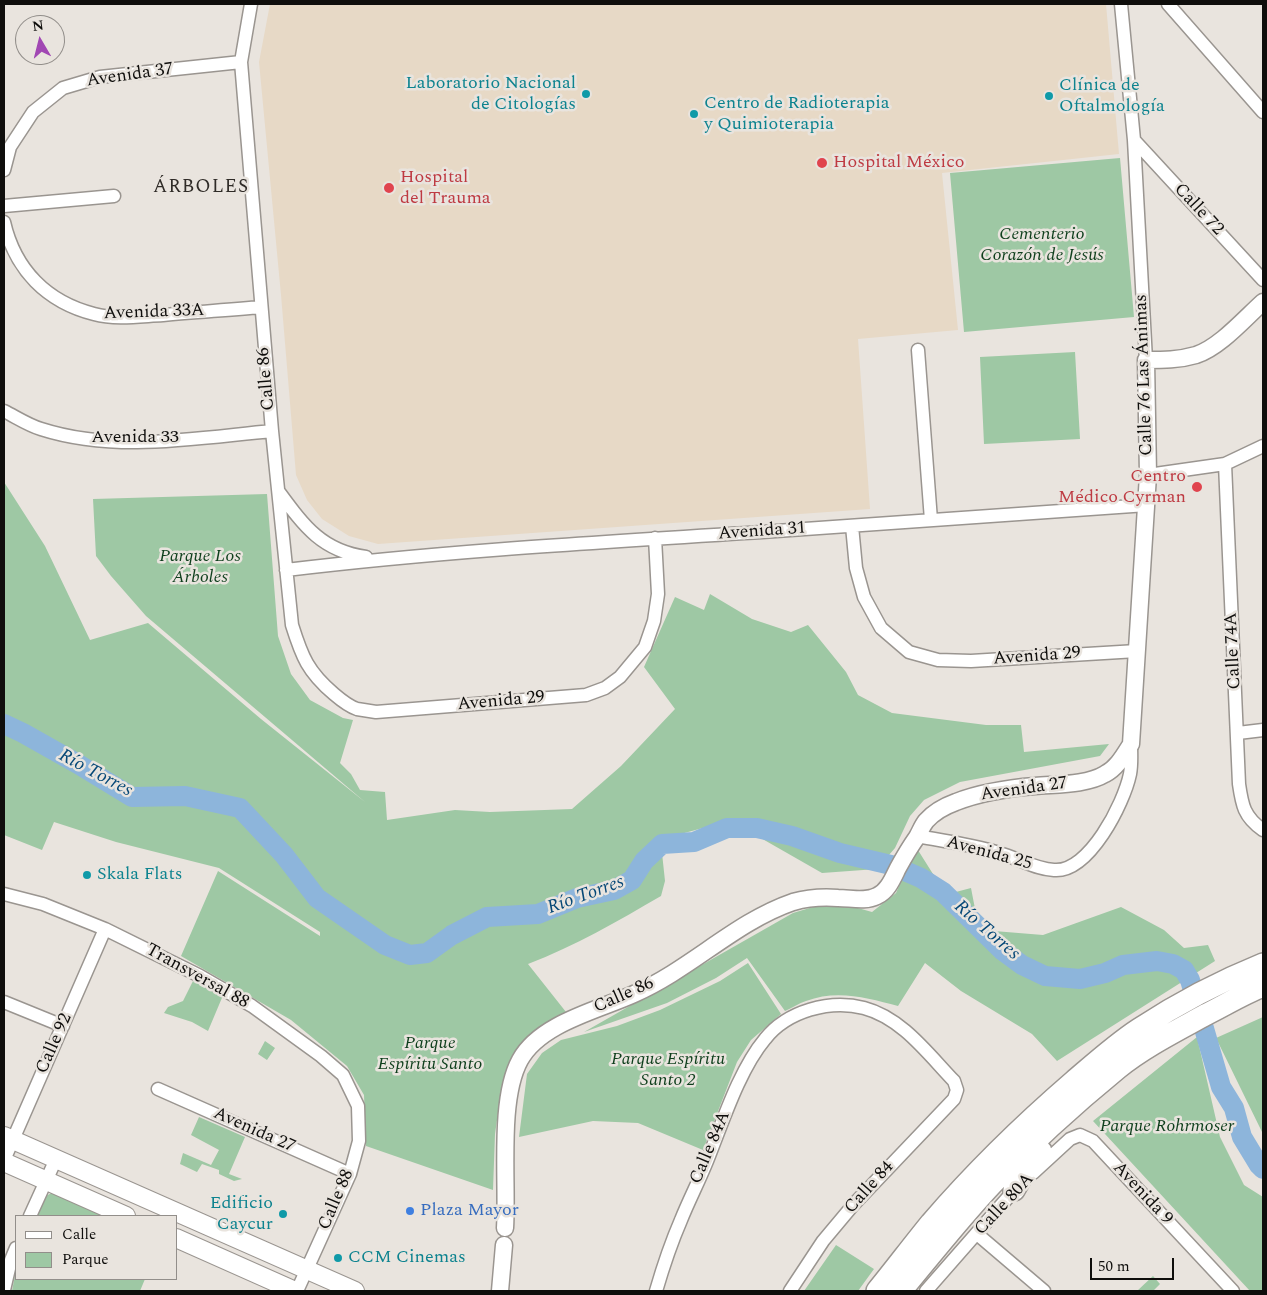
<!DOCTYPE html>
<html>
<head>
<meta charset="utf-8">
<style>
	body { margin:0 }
	#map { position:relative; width:1267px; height:1295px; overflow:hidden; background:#e9e4de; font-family:Spectral,serif }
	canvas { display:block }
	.frame { position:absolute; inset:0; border:5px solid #0f0e0c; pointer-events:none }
	.legend { position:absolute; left:15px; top:1215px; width:162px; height:65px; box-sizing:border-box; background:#e9e4de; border:1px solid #928e8a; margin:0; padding:6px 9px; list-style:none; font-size:15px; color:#0f0e0c }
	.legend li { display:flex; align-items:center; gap:10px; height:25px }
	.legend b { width:25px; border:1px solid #928e8a }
	.north { position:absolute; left:15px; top:15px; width:50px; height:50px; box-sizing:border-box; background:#e9e4de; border:1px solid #928e8a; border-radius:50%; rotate:352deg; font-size:14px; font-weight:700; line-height:20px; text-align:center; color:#0f0e0c }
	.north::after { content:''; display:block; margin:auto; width:18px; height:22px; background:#a147b3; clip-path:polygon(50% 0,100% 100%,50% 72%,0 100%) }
	.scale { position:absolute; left:1090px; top:1258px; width:84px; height:22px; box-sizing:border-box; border:2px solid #0f0e0c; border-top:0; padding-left:6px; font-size:15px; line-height:18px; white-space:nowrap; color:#0f0e0c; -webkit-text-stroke:4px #e9e4de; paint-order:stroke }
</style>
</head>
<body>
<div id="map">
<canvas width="1267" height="1295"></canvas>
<div class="frame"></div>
<ul class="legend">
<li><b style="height:6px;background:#fff"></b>Calle</li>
<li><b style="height:14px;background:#9ec8a4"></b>Parque</li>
</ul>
<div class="north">N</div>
<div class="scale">50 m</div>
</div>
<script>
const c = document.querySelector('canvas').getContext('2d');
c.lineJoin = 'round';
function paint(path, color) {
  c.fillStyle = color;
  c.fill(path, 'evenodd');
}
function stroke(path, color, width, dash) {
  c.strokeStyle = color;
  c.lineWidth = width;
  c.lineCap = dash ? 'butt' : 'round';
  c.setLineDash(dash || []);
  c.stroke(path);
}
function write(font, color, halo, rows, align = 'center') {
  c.font = font + ' Spectral,serif';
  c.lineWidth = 5;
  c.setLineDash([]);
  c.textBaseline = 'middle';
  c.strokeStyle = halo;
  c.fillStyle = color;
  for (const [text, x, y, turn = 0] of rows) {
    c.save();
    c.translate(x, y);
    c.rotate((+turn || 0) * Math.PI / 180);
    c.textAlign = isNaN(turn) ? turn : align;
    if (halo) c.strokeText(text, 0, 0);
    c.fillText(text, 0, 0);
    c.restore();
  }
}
paint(new Path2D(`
	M 270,4 L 1106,4 L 1119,154 L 942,173 L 958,330 L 858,339 L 870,509 L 378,544 L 349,536 L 322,519 L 307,500 L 296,475 L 281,295 L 259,62 Z`), '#e7d9c6');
paint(new Path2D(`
	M 1120,158 L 1134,317 L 964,332 L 950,173 Z
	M 1075,352 L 1080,439 L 984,444 L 980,357 Z
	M 4,482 L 45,546 L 90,640 L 148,623 L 261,719 L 365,802 L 146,616 L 111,576 L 96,556 L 93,499 L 267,494 L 278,636 L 291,674 L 310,700 L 343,718 L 353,720 L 340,763 L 351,774 L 360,790 L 385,792 L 387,820 L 455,810 L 490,812 L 572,809 L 621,766 L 675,709 L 644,667 L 675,597 L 704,610 L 710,594 L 752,619 L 791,632 L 808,625 L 846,672 L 858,695 L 892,713 L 986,725 L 1021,725 L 1024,752 L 1109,744 L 1100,756 L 960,782 L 924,800 L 910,816 L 895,848 L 877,869 L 822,873 L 759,837 L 725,822 L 677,835 L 662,853 L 665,881 L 661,896 C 618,921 575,946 528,964 L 566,1012 L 532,1033 L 519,1052 L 502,1085 L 495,1134 L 493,1190 L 366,1146 L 364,1095 L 347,1066 L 291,1020 L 181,956 L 218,871 L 320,936 L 320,932 L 219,868 L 116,842 L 54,822 L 42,850 L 4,835 Z
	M 916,847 L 933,874 L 952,893 L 971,888 L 976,914 L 994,931 L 1043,935 L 1121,907 L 1164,930 L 1184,948 L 1208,945 L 1215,961 L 1057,1061 L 1032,1034 L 961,991 L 925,963 L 898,1006 C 868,998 837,989 806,1001 C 799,1003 792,1008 785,1011 L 747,958 L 716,978 L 667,1003 L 584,1032 L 793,913 L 833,901 L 872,912 L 896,893 Z
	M 748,963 L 781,1014 L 751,1040 L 737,1062 L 703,1150 L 638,1123 L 593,1121 L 519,1137 L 527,1074 L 542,1053 L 561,1040 L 617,1026 L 660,1010 L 720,981 Z
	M 195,977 L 224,993 L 208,1031 L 192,1022 L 164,1013 L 168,1007 L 183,1001 Z
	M 1263,1017 L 1263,1134 L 1216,1038 Z
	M 1197,1037 L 1220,1137 L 1244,1185 L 1263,1197 L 1263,1291 L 1250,1291 L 1093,1121 Z
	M 265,1041 L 275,1048 L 267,1060 L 258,1054 Z
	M 199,1117 L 245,1137 L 229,1174 L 242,1179 L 234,1181 L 219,1174 L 219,1170 L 202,1164 L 197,1172 L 180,1164 L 183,1153 L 211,1165 L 219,1150 L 191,1135 Z
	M 55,1191 L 111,1216 L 37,1216 L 46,1196 Z
	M 836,1245 L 874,1269 L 858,1291 L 804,1291 Z
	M 16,1270 L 16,1279 L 145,1279 L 140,1291 L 12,1291 Z
	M 1153,1276 L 1160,1284 L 1153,1291 L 1137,1291 Z`), '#9ec8a4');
stroke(new Path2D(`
	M 4,724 L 23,733 L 78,764 L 132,797 L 185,796 L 240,808 L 284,855 L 317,898 L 385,945 L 410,955 L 427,953 L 452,935 L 487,917 L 538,914 L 577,898 L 614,890 L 632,880 L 644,861 L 662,844 L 694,842 L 727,828 L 757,828 L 792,836 L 840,853 L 891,865 L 921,878 L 943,892 L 1003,951 L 1022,965 L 1045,976 L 1080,979 L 1105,973 L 1123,965 L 1157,961 L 1173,964 L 1184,970 L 1190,980 L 1221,1087 L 1234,1108 L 1242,1137 L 1259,1165 L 1263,1169`), '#8db5db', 20);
const minor = new Path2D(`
	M 251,4 L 241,62 L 272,431 L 292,625 C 302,657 308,672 334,694 C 341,700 348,706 357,709 C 363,710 370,711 376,712 L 586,695 L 605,688 L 620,677 L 645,647 L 654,621 L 658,594 L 655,538
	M 1121,4 L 1134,140 L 1146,360
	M 1168,4 L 1263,112
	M 1134,140 L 1263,280
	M 4,170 L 10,147 L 33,112 L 63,88 L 100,77 L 241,62
	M 4,206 L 114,196
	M 4,222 C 15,270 47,302 94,314 C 116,320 141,316 163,315 C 195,312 228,310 261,307
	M 918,350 L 931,520
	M 4,411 C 16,417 28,425 41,429 C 116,453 196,438 272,431
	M 1225,464 L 1239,784 C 1242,805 1244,817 1263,830
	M 1148,475 L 1225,464 L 1263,446
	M 279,492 C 304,526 322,551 366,557
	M 852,526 L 856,568 L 864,597 L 881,628 L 909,652 L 938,660 L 971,661 L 1137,651
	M 286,570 C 444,551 603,542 762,532 C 890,524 1018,514 1147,505
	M 1238,733 L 1263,730
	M 917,836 C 945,841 973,845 999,853 C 1017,858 1035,869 1054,870 C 1089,873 1124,803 1130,774 C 1132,764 1131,754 1131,744
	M 4,894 L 43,904 L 105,929 L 200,976 L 252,1006 L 321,1056 L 343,1075 L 358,1106 L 359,1141 L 350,1174 L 297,1291
	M 4,1002 L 63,1026
	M 158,1089 L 350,1174
	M 4,1160 L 105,929
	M 1033,1173 L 1070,1139 L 1080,1135 L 1093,1141 L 1233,1291
	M 30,1216 L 56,1159
	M 977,1234 L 1044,1291
	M 4,1290 L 11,1260 L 16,1248
	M 656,1291 C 663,1267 671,1243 681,1220 C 689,1200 699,1181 707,1161 C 722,1124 739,1070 765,1039 C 787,1011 830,999 864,1008 C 902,1018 928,1054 954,1081 L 957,1090 L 954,1099 L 854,1204 L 823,1241 L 790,1291
	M 926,1291 L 1018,1186`);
const tertiary = new Path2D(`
	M 505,1228 C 508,1182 498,1100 520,1060 C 540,1023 599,1010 634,994 C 691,969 735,922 793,902 C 807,898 824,897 838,898 C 851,898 865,902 877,896 C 888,891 893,878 898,868 C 904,857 910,847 917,837 C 920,832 922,826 926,821 C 933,813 945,806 956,802 C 979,793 1010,788 1035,786 C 1056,784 1087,785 1105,774 C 1117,768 1124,755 1131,744 L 1148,475 L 1146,360 C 1163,360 1179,360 1196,355 C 1220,347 1244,319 1263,302
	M 500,1291 L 504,1245`);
const secondary = new Path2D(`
	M 4,1136 L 355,1291
	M 4,1162 L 126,1216
	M 176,1238 L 295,1291`);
const trunk = new Path2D(`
	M 1014,1190 L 1026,1169 L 1041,1151
	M 877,1291 C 895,1269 913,1245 931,1223 C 975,1172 1023,1125 1074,1081 C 1095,1063 1116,1044 1139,1029 C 1177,1004 1221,981 1263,964
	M 901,1291 C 931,1255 960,1218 992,1184 C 1031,1143 1074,1104 1118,1068 C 1144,1047 1176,1031 1205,1015 C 1225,1005 1243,994 1263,986`);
stroke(minor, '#9a9590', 15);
stroke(tertiary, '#9a9590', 19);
stroke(secondary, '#9a9590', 20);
stroke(trunk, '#9a9590', 24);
stroke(minor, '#fff', 12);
stroke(tertiary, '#fff', 16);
stroke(secondary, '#fff', 18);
stroke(trunk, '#fff', 21);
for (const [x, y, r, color] of [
	[586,94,5,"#0f9aa8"],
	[1049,96,5,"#0f9aa8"],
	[694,114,5,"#0f9aa8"],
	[822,163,6,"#e0444e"],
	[389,188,6,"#e0444e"],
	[1197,487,6,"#e0444e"],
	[87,875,5,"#0f9aa8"],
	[410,1211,5,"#3f7fe0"],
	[283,1214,5,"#0f9aa8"],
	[338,1258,5,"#0f9aa8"]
]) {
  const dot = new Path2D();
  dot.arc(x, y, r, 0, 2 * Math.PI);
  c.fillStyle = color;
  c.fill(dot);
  stroke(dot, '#e9e4de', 2);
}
write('18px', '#0f0e0c', '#e9e4de', [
	["Avenida 37",130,76,-8],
	["Calle 72",1198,210,47],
	["Avenida 33A",154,313,-2],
	["Calle 76 Las Ánimas",1145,375,-92],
	["Calle 86",267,379,-95],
	["Avenida 33",135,438],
	["Avenida 31",762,532,-4],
	["Calle 74A",1234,651,-93],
	["Avenida 29",1037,657,-4],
	["Avenida 29",501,702,-5],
	["Avenida 27",1024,790,-8],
	["Avenida 25",989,854,15],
	["Transversal 88",197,977,29],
	["Calle 86",624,996,-24],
	["Calle 92",55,1044,-66],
	["Avenida 27",254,1131,24],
	["Calle 84A",711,1148,-67],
	["Calle 84",870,1188,-48],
	["Avenida 9",1142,1194,47],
	["Calle 88",337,1200,-67],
	["Calle 80A",1005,1205,-47]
]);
write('18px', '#0d838f', '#e9e4de', [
	["Laboratorio Nacional",576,84,"right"],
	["de Citologías",576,105,"right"],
	["Clínica de",1059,86],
	["Oftalmología",1059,107],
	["Centro de Radioterapia",704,104],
	["y Quimioterapia",704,125],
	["Skala Flats",97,875],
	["Edificio",273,1204,"right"],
	["Caycur",273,1225,"right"],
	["CCM Cinemas",348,1258]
], 'left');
write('18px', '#be3a42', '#e9e4de', [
	["Hospital México",833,163],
	["Hospital",400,178],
	["del Trauma",400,199],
	["Centro",1186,477,"right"],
	["Médico Cyrman",1186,498,"right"]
], 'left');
write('italic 18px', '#0e3f1c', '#e9e4de', [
	["Cementerio",1042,235],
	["Corazón de Jesús",1042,256],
	["Parque Los",200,557],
	["Árboles",200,578],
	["Parque",430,1044],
	["Espíritu Santo",430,1065],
	["Parque Espíritu",668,1060],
	["Santo 2",668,1081],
	["Parque Rohrmoser",1167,1127]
]);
write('18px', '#366cbe', '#e9e4de', [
	["Plaza Mayor",420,1211]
], 'left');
c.letterSpacing = '1px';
write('19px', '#2f2b27', '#e9e4de', [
	["ÁRBOLES",201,188]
]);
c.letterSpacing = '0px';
write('italic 19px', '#064877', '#e9e4de', [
	["Río Torres",95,774,28],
	["Río Torres",586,896,-20],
	["Río Torres",986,931,41]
]);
</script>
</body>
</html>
